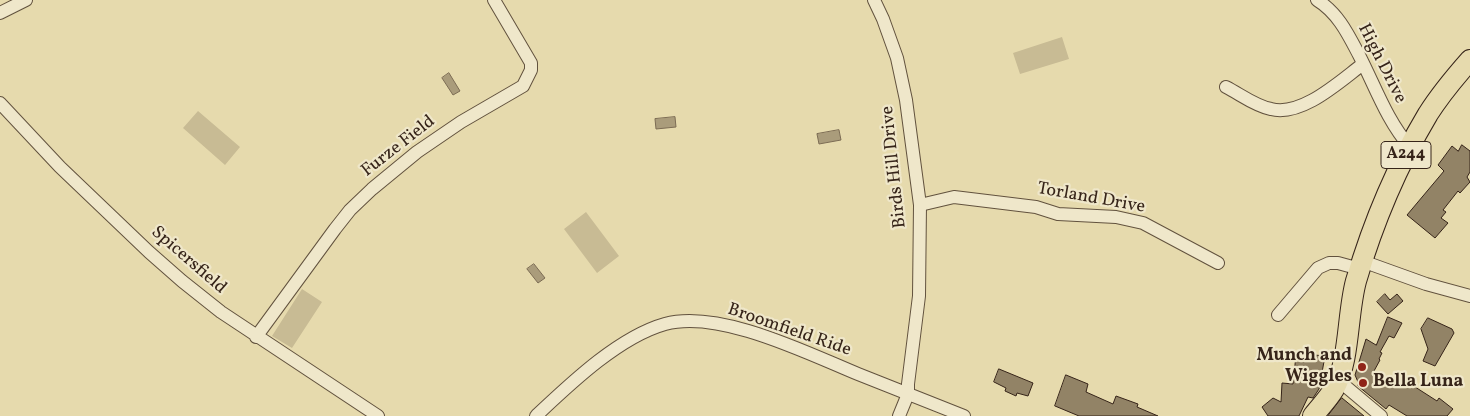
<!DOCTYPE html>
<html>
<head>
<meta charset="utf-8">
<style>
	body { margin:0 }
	canvas { display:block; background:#e6daad }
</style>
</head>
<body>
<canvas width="1470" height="416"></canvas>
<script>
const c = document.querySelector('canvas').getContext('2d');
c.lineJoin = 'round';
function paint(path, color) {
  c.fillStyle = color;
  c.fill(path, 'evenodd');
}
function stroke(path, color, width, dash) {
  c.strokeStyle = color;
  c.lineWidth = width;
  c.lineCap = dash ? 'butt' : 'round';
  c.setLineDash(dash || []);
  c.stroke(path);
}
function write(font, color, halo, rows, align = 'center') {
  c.font = font + ' Vollkorn,serif';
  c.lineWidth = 4.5;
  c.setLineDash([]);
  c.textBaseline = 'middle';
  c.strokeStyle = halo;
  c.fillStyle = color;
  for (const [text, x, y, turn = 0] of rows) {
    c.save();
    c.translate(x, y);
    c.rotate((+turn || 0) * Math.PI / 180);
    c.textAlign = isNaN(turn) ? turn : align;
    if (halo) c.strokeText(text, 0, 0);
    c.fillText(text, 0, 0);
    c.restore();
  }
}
paint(new Path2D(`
	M 1062,37 L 1069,59 L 1020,74 L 1013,53 Z
	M 198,111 L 240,147 L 225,165 L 183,128 Z
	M 586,212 L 619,256 L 597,273 L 564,229 Z
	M 302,289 L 322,302 L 292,348 L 272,336 Z`), '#c8bb94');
const water = new Path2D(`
	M 449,73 L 460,91 L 453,95 L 442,78 Z
	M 675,117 L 676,127 L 656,129 L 655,119 Z
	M 839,130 L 841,140 L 819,144 L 817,134 Z
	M 534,264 L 545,278 L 538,283 L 527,269 Z`);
paint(water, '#aa9c7b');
stroke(water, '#7c6c54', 1);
const building = new Path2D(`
	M 1462,145 L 1470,151 L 1470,172 L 1467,177 L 1470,182 L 1460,193 L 1458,191 L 1443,210 L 1446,212 L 1441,218 L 1448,223 L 1435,238 L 1407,215 L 1444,171 L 1438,165 L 1452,146 L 1458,151 Z
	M 1385,294 L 1390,300 L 1397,294 L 1403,301 L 1388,314 L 1377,302 Z
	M 1388,317 L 1402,323 L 1394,338 L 1389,336 L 1380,352 L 1382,353 L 1379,359 L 1380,360 L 1374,371 L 1394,384 L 1398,376 L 1437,401 L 1439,398 L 1453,409 L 1447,416 L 1407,416 L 1389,405 L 1386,409 L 1358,386 L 1358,382 L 1355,375 L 1366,339 L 1376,345 Z
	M 1428,318 L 1452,329 L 1454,333 L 1435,366 L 1423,361 L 1428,349 L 1421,329 Z
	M 1304,354 L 1325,356 L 1319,389 L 1313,398 L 1308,397 L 1299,416 L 1268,416 L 1262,407 L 1273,398 L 1281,402 L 1282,383 L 1293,384 L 1296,355 L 1303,355 Z
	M 999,369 L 1033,383 L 1028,396 L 1017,393 L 1016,396 L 1005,391 L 1006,388 L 994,382 Z
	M 1066,375 L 1088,384 L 1086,392 L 1113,404 L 1116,396 L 1138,404 L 1137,407 L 1158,416 L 1079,416 L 1055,406 Z
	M 1342,398 L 1364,416 L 1328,416 Z`);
paint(building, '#928366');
stroke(building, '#362419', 1);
const street = new Path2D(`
	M 874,0 L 883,19 L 897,58 L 906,100 L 920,205 L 919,296 L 908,384 L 908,394 L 899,416
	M 1317,0 C 1338,13 1348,34 1359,55 C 1375,86 1387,121 1410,147
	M 0,13 L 26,0
	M 1226,87 C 1240,94 1255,106 1271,109 C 1302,117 1340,81 1363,64
	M 0,103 L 60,167 L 149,252 L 182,281 L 221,312 L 378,416
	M 920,205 L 954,197 L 1036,207 L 1058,214 L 1116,217 L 1143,223 L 1218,263
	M 1362,261 L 1426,284 L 1470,296
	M 1278,315 L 1318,268 L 1329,263 L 1338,263 L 1360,269
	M 256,337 L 335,229 L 350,210 L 372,189 L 417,152 L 461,122 L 523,86 L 531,70 L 531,63 L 494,0
	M 1338,380 L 1381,416
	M 536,416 C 571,383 619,337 665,324 C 719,309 807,353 858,374 C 893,388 928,402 964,416`);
const primary = new Path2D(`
	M 1313,416 C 1320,407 1328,399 1334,389 C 1350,361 1347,314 1356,281 C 1373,223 1397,166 1428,114 C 1440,95 1455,77 1470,60`);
stroke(street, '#62523e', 14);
stroke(primary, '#362419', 22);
stroke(street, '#efe7ca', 12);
stroke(primary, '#e6daad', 20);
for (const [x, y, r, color] of [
	[1362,367,5,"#8f2418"],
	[1363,383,5,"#8f2418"]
]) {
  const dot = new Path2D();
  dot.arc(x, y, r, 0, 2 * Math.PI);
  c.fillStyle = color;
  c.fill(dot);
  stroke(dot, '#efe7ca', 2);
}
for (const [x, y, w] of [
	[1406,155,50]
]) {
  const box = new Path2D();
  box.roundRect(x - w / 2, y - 13.5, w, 27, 4);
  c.fillStyle = '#efe7ca';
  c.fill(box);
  stroke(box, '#362419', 1);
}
write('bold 16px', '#362419', null, [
	["A244",1406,155]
]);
write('18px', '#362419', '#efe7ca', [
	["High Drive",1381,64,63],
	["Furze Field",399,147,-38],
	["Birds Hill Drive",895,167,-96],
	["Torland Drive",1091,199,10],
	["Spicersfield",188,261,41],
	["Broomfield Ride",789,331,19]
]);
write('bold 18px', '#362419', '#efe7ca', [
	["Munch and",1352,357],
	["Wiggles",1352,378],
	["Bella Luna",1373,383,"left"]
], 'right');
</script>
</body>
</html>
